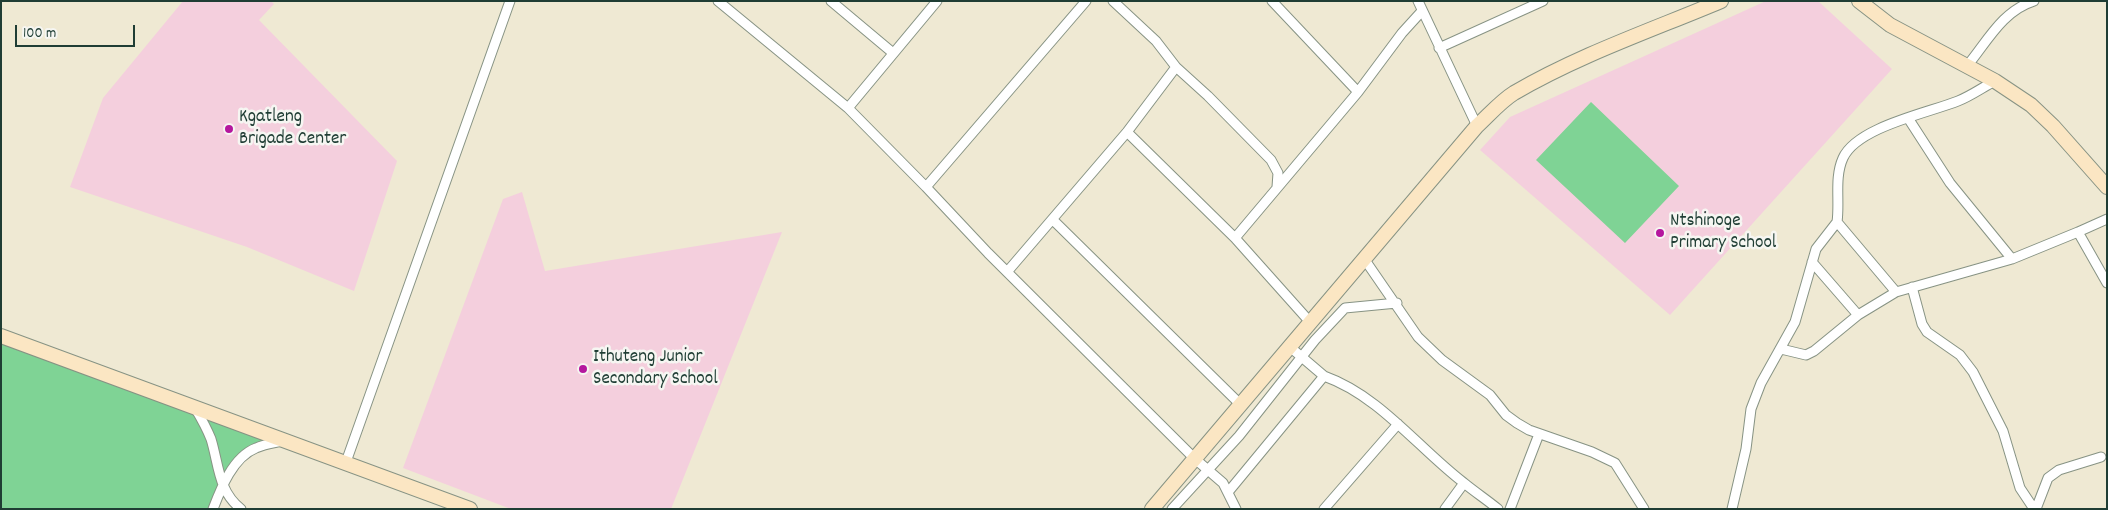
<!DOCTYPE html>
<html>
<head>
<meta charset="utf-8">
<style>
	body { margin:0 }
	#map { position:relative; width:2108px; height:510px; overflow:hidden; background:#efe9d3; font-family:Dekko,sans-serif }
	canvas { display:block }
	.frame { position:absolute; inset:0; border:2px solid #1f3d34; pointer-events:none }
	.scale { position:absolute; left:15px; top:25px; width:120px; height:22px; box-sizing:border-box; border:2px solid #1f3d34; border-top:0; padding-left:6px; font-size:15px; line-height:18px; white-space:nowrap; color:#1f3d34; -webkit-text-stroke:4px #f6f6f2; paint-order:stroke }
</style>
</head>
<body>
<div id="map">
<canvas width="2108" height="510"></canvas>
<div class="frame"></div>
<div class="scale">100 m</div>
</div>
<script>
const c = document.querySelector('canvas').getContext('2d');
c.lineJoin = 'round';
function paint(path, color) {
  c.fillStyle = color;
  c.fill(path, 'evenodd');
}
function stroke(path, color, width, dash) {
  c.strokeStyle = color;
  c.lineWidth = width;
  c.lineCap = dash ? 'butt' : 'round';
  c.setLineDash(dash || []);
  c.stroke(path);
}
function write(font, color, halo, rows, align = 'center') {
  c.font = font + ' Dekko,sans-serif';
  c.lineWidth = 5;
  c.setLineDash([]);
  c.textBaseline = 'middle';
  c.strokeStyle = halo;
  c.fillStyle = color;
  for (const [text, x, y, turn = 0] of rows) {
    c.save();
    c.translate(x, y);
    c.rotate((+turn || 0) * Math.PI / 180);
    c.textAlign = isNaN(turn) ? turn : align;
    if (halo) c.strokeText(text, 0, 0);
    c.fillText(text, 0, 0);
    c.restore();
  }
}
paint(new Path2D(`
	M 183,1 L 271,1 L 274,4 L 259,20 L 397,161 L 354,291 L 247,247 L 70,187 L 103,98 Z
	M 1766,1 L 1818,1 L 1892,69 L 1670,315 L 1480,150 L 1510,117 Z
	M 522,192 L 545,271 L 782,232 L 671,509 L 511,509 L 403,468 L 503,199 Z`), '#f4cfdd');
paint(new Path2D(`
	M 1591,102 L 1679,186 L 1625,243 L 1536,160 Z
	M 1,336 L 283,441 L 243,457 L 213,509 L 1,509 Z`), '#7fd395');
const street = new Path2D(`
	M 718,1 L 848,108 L 926,187
	M 831,1 L 893,53
	M 1086,1 L 926,187 L 988,253 L 1194,458 L 1223,483 L 1236,509
	M 1272,1 L 1358,92
	M 1418,1 L 1477,126
	M 1439,48 L 1543,1
	M 1967,66 C 1987,42 2002,11 2034,1
	M 1176,67 L 1208,96 L 1271,160 L 1278,173 L 1277,187
	M 848,108 L 937,1
	M 1908,118 L 1950,183 L 2012,259
	M 1127,132 L 1235,238
	M 2107,219 L 2078,232 L 2107,283
	M 1053,220 L 1241,405
	M 1365,260 L 1418,337 L 1442,360 L 1490,395 L 1506,415 L 1517,423 L 1529,430 L 1592,452 L 1615,463 L 1644,509
	M 1812,262 L 1858,315
	M 1007,272 L 1127,132 L 1176,67 L 1156,41 L 1113,1
	M 1912,287 L 1922,324 L 1927,332 L 1960,355 L 1973,372 L 2003,431 L 2020,488 L 2034,509
	M 1896,292 L 1837,222 C 1840,201 1834,178 1843,158 C 1857,127 1928,113 1958,101 C 1971,96 1983,87 1995,81
	M 1310,322 L 1235,238 L 1358,92 L 1402,33 L 1422,11
	M 1781,349 L 1806,355 L 1814,351 L 1858,315 L 1896,292 L 2012,259 L 2078,232
	M 1324,376 C 1380,396 1418,448 1464,483 C 1475,492 1487,500 1498,509
	M 195,408 C 201,418 207,429 211,439 C 219,465 218,491 241,509
	M 346,462 L 510,1
	M 1229,491 L 1324,376 L 1290,347
	M 213,509 C 221,488 233,457 256,448 C 265,444 274,443 283,441
	M 1172,509 L 1239,436 L 1315,340 L 1345,308 L 1397,303
	M 1324,509 L 1398,424
	M 1445,509 L 1464,483
	M 1510,509 L 1539,434
	M 1732,509 L 1746,449 L 1751,409 L 1761,383 L 1795,322 L 1816,249 L 1837,222
	M 2036,509 L 2048,478 L 2059,470 L 2101,457`);
const secondary = new Path2D(`
	M 1859,1 L 1890,25 L 1995,81 L 2031,105 L 2053,126 L 2107,187
	M 1,336 L 470,509
	M 1152,509 L 1477,126 C 1489,115 1501,101 1514,93 C 1579,55 1652,30 1721,1`);
stroke(street, '#879384', 11);
stroke(secondary, '#879384', 16);
stroke(street, '#fff', 9);
stroke(secondary, '#fbe6c3', 14);
for (const [x, y, r, color] of [
	[229,129,5,"#b5179e"],
	[1660,233,5,"#b5179e"],
	[583,369,5,"#b5179e"]
]) {
  const dot = new Path2D();
  dot.arc(x, y, r, 0, 2 * Math.PI);
  c.fillStyle = color;
  c.fill(dot);
  stroke(dot, '#f6f6f2', 2);
}
write('19px', '#1f3d34', '#f6f6f2', [
	["Kgatleng",239,118],
	["Brigade Center",239,140],
	["Ntshinoge",1670,222],
	["Primary School",1670,244],
	["Ithuteng Junior",593,358],
	["Secondary School",593,380]
], 'left');
</script>
</body>
</html>
